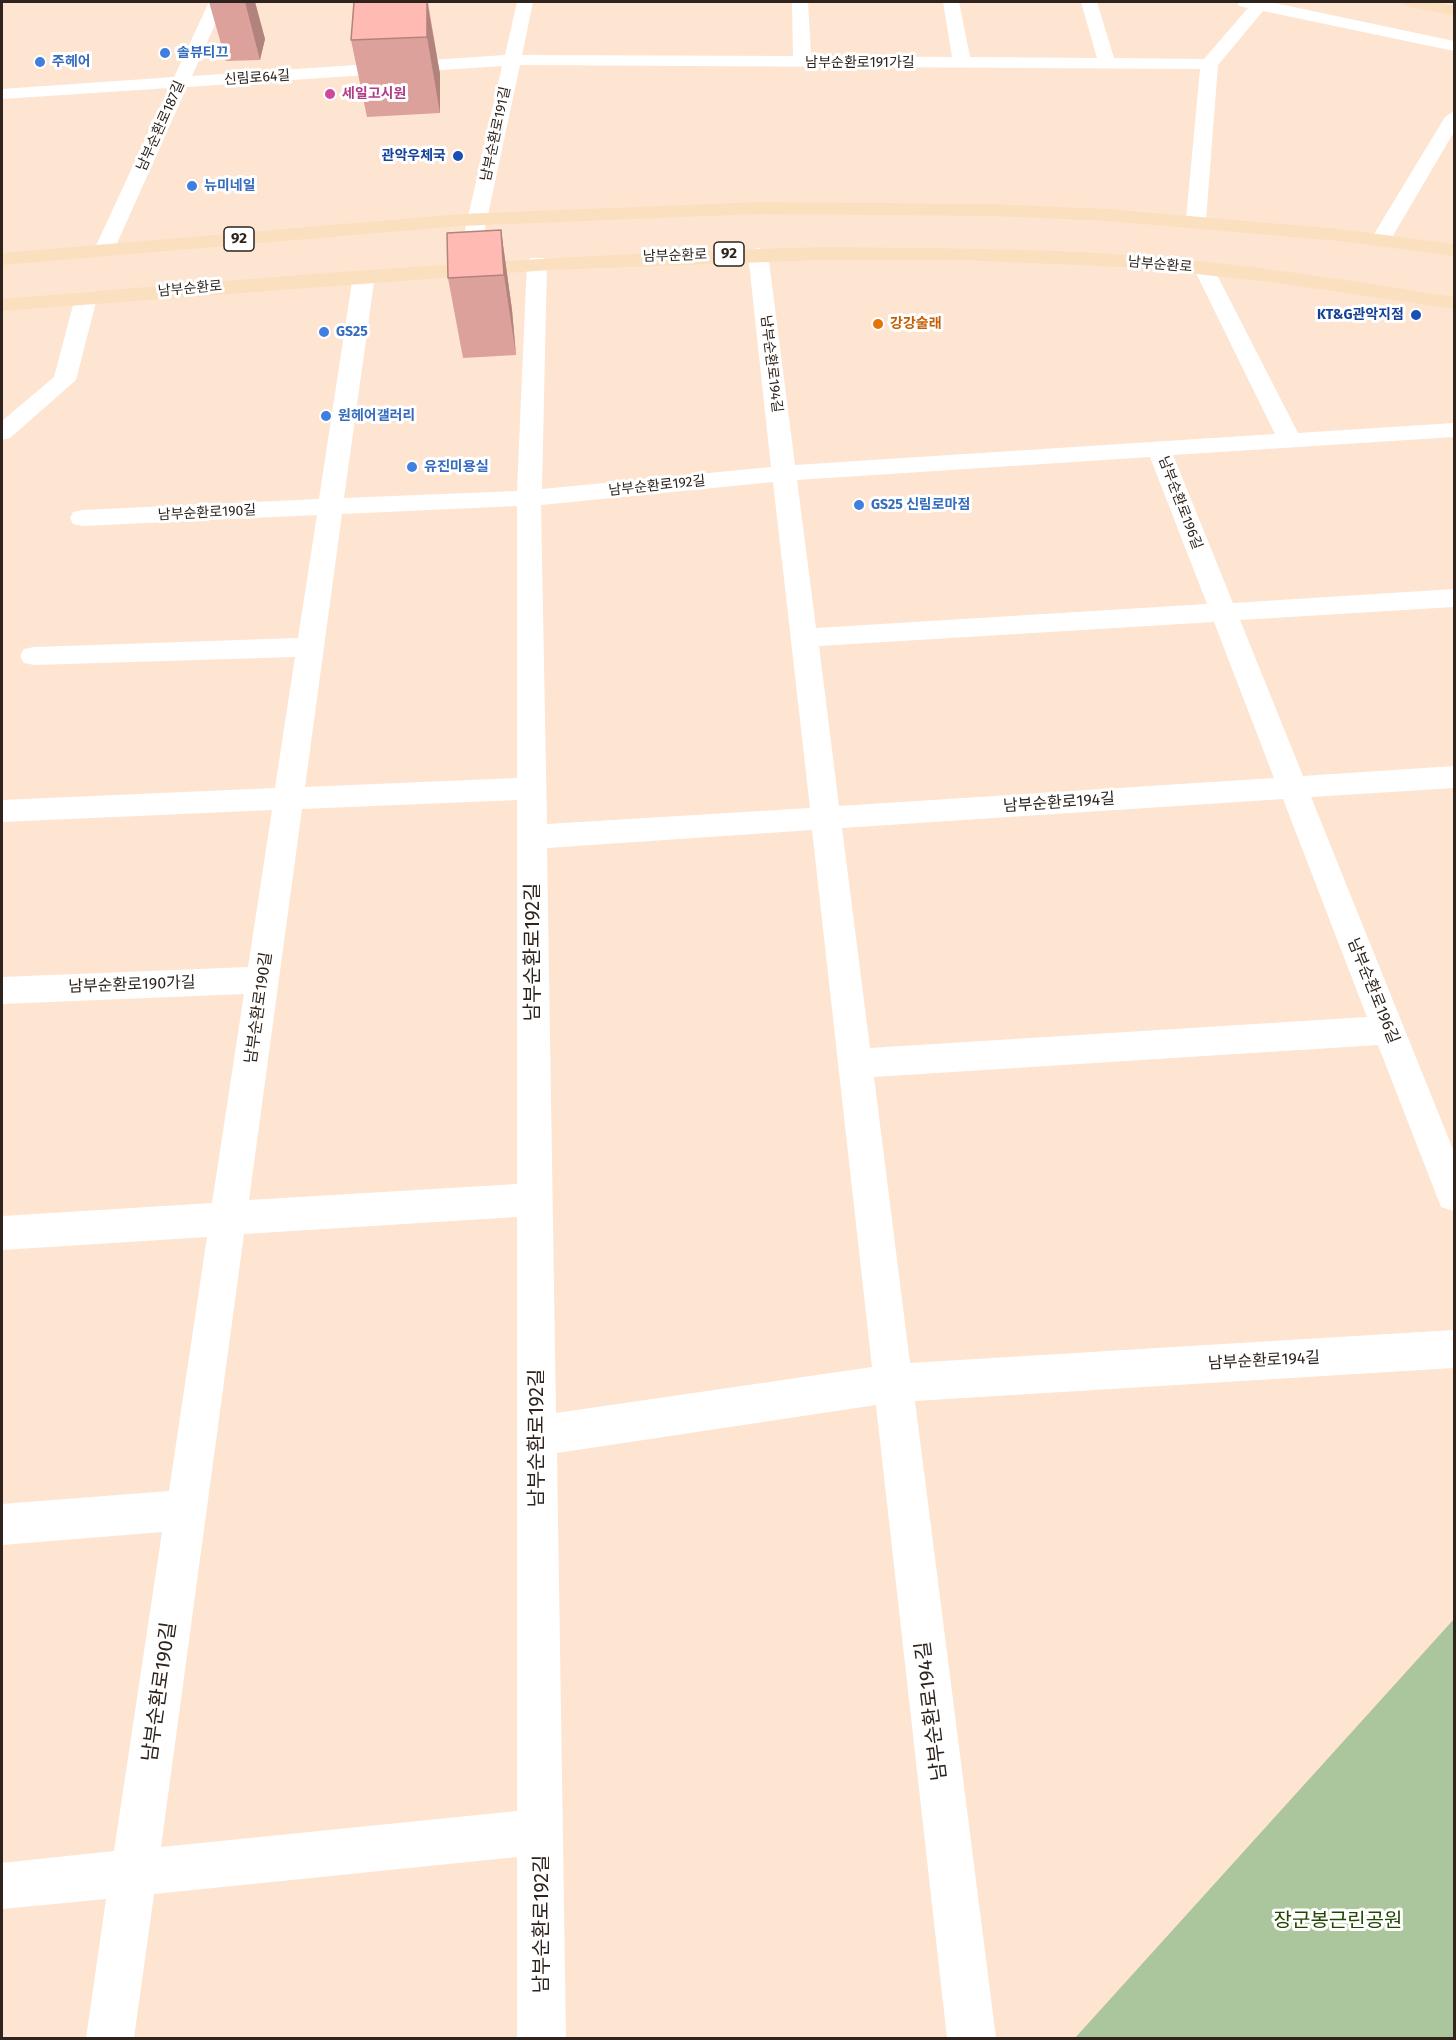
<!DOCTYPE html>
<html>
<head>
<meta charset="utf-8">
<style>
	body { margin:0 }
	#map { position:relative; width:1456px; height:2040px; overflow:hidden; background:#fee5d2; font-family:"Fira Sans",sans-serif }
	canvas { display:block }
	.frame { position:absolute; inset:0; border:3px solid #2e241d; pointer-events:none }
</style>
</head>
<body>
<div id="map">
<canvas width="1456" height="2040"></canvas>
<div class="frame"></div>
</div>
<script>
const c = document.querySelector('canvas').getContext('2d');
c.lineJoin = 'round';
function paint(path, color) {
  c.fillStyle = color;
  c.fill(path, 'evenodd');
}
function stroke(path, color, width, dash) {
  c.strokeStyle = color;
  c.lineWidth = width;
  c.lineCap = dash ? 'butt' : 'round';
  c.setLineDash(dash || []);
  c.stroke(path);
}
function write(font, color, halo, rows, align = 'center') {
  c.font = font + ' "Fira Sans","Noto Sans KR",sans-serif';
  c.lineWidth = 6;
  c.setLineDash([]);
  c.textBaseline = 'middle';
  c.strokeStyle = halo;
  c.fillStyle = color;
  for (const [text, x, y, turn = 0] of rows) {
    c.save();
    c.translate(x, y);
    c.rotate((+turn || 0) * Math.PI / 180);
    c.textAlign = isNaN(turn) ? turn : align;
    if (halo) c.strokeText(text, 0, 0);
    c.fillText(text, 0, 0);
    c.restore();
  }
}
paint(new Path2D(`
	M 1454,1619 L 1454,2038 L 1075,2038 Z`), '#abc59d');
paint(new Path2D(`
	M 209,2 L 225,2 L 192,76 L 505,55 L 517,2 L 533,2 L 522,55 L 793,56 L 792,2 L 808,2 L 811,56 L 952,57 L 943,2 L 959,2 L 970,57 L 1097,58 L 1081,2 L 1097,2 L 1114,58 L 1204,59 L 1248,8 L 1239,6 L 1237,2 L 1270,2 L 1454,41 L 1454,51 L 1263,11 L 1218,65 L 1206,220 L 1203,224 L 1189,224 L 1186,220 L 1200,69 L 520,65 L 477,266 L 474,270 L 460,270 L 457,266 L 502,66 L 187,87 L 114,250 L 111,254 L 97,254 L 94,250 L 169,88 L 2,99 L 2,89 L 174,77 Z
	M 1454,111 L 1454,132 L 1391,239 L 1388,243 L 1374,243 L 1371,239 L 1445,117 Z
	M 758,248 L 765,250 L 768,254 L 795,465 L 1275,434 L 1194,269 L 1197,265 L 1211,265 L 1214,269 L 1298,433 L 1454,423 L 1454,437 L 1173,455 L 1233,603 L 1454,589 L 1454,607 L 1240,620 L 1303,776 L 1454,766 L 1454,788 L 1311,797 L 1454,1152 L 1454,1211 L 1441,1207 L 1378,1045 L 874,1077 L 910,1363 L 1454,1330 L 1454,1368 L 915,1401 L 996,2038 L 947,2038 L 876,1405 L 557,1453 L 566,2038 L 517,2038 L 517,1857 L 154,1894 L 134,2038 L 86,2038 L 106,1899 L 2,1909 L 2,1863 L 114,1851 L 162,1532 L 2,1545 L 2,1504 L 169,1491 L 207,1237 L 2,1250 L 2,1216 L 212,1203 L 244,994 L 2,1004 L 2,977 L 248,967 L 272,810 L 2,822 L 2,800 L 275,788 L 295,657 L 34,665 L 24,663 L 20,656 L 24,649 L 34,647 L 298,638 L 317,515 L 82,526 L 73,524 L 70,518 L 73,512 L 82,510 L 319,499 L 353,275 L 357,271 L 371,271 L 375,275 L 344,498 L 517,491 L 527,262 L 530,258 L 544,258 L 547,262 L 542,489 L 771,467 L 748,254 L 751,250 ZM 1150,457 L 1207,604 L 816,628 L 797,480 ZM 773,482 L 810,808 L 547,824 L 541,505 ZM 517,506 L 517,778 L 305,787 L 342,514 ZM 1214,622 L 1274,778 L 839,806 L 819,646 ZM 1283,799 L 1367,1017 L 870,1048 L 842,828 ZM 517,800 L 517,1184 L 249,1200 L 302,809 ZM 812,830 L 872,1367 L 556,1413 L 547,848 ZM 517,1217 L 517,1811 L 161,1847 L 244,1234 Z
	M 86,292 L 94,293 L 97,298 L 76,380 L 10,438 L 2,440 L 2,421 L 54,377 L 75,298 L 78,293 Z`), '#fff');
paint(new Path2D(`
	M 1403,2 L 1433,2 L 1454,6 L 1454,16 L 1405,6 Z
	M 759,202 L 992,204 L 1108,209 L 1339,229 L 1454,244 L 1454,256 L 1339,241 L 1108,221 L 992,216 L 759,214 L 461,226 L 2,265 L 2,253 L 461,214 Z
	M 823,247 C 930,248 1036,248 1142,256 C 1247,264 1350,280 1454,297 L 1454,309 L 1277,283 L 1143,268 L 961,260 L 823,260 L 549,270 L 2,311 L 2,299 C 276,276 549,254 823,247 Z`), '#fbe0bf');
paint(new Path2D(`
	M 209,2 L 255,2 L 265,39 L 260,60 L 226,61 Z
	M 428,2 L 440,74 L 440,113 L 367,117 L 351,40 Z
	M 501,230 L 512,310 L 516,355 L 463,358 L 448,278 Z`), '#dba19a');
paint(new Path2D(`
	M 245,2 L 255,2 L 265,39 L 260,60 Z
	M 427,2 L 440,74 L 440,113 L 427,37 Z
	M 501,230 L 512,310 L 516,355 L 504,275 Z`), '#b2837d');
const building = new Path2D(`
	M 354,2 L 427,2 L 427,37 L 351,40 Z
	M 501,230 L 504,275 L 448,278 L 447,233 Z`);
paint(building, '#ffbbb3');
stroke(building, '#b2837d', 1.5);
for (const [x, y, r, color] of [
	[165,53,6,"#3f7fe0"],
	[40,62,6,"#3f7fe0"],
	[330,94,6,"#d1479c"],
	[458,156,6,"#1a4fb4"],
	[192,186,6,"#3f7fe0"],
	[1416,315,6,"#1a4fb4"],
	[878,324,6,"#e8710a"],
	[324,332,6,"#3f7fe0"],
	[326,416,6,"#3f7fe0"],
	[412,467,6,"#3f7fe0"],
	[859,505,6,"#3f7fe0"]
]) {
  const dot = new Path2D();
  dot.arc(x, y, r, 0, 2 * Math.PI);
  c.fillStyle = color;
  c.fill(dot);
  stroke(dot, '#fff', 2);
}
write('bold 14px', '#366cbe', '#fff', [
	["솔뷰티끄",177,53],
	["주헤어",52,62],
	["뉴미네일",204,186],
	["GS25",336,332],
	["원헤어갤러리",338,416],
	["유진미용실",424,467],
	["GS25 신림로마점",871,505]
], 'left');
write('14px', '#2e241d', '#fff', [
	["남부순환로191가길",860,63],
	["신림로64길",257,78,-4],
	["남부순환로187길",161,126,-66],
	["남부순환로191길",496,134,-78],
	["남부순환로",675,256,-2],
	["남부순환로",1160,265,5],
	["남부순환로",190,289,-5],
	["남부순환로194길",771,364,83],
	["남부순환로192길",657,486,-6],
	["남부순환로196길",1180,503,69],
	["남부순환로190길",207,513,-3]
]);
write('bold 14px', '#b23c85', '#fff', [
	["세일고시원",342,94]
], 'left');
write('bold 14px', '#164399', '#fff', [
	["관악우체국",446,156],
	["KT&G관악지점",1404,315]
], 'right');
write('bold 14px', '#c56008', '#fff', [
	["강강술래",890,324]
], 'left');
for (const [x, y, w] of [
	[239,239,30],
	[729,254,30]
]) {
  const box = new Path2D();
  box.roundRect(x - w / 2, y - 12, w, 24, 4.5);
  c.fillStyle = '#fff';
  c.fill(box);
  stroke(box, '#2e241d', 1.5);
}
write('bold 15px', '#2e241d', null, [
	["92",239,239],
	["92",729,254]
]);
write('16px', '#2e241d', '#fff', [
	["남부순환로194길",1059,803,-4],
	["남부순환로190가길",132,985,-2],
	["남부순환로196길",1373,991,68],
	["남부순환로190길",259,1008,-82],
	["남부순환로194길",1264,1361,-3]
]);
write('20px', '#2e241d', '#fff', [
	["남부순환로192길",533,952,-90],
	["남부순환로192길",537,1438,-90],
	["남부순환로190길",160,1692,-82],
	["남부순환로194길",932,1711,-97],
	["남부순환로192길",542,1924,-90]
]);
write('20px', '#214600', '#fff', [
	["장군봉근린공원",1338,1921]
]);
</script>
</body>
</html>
